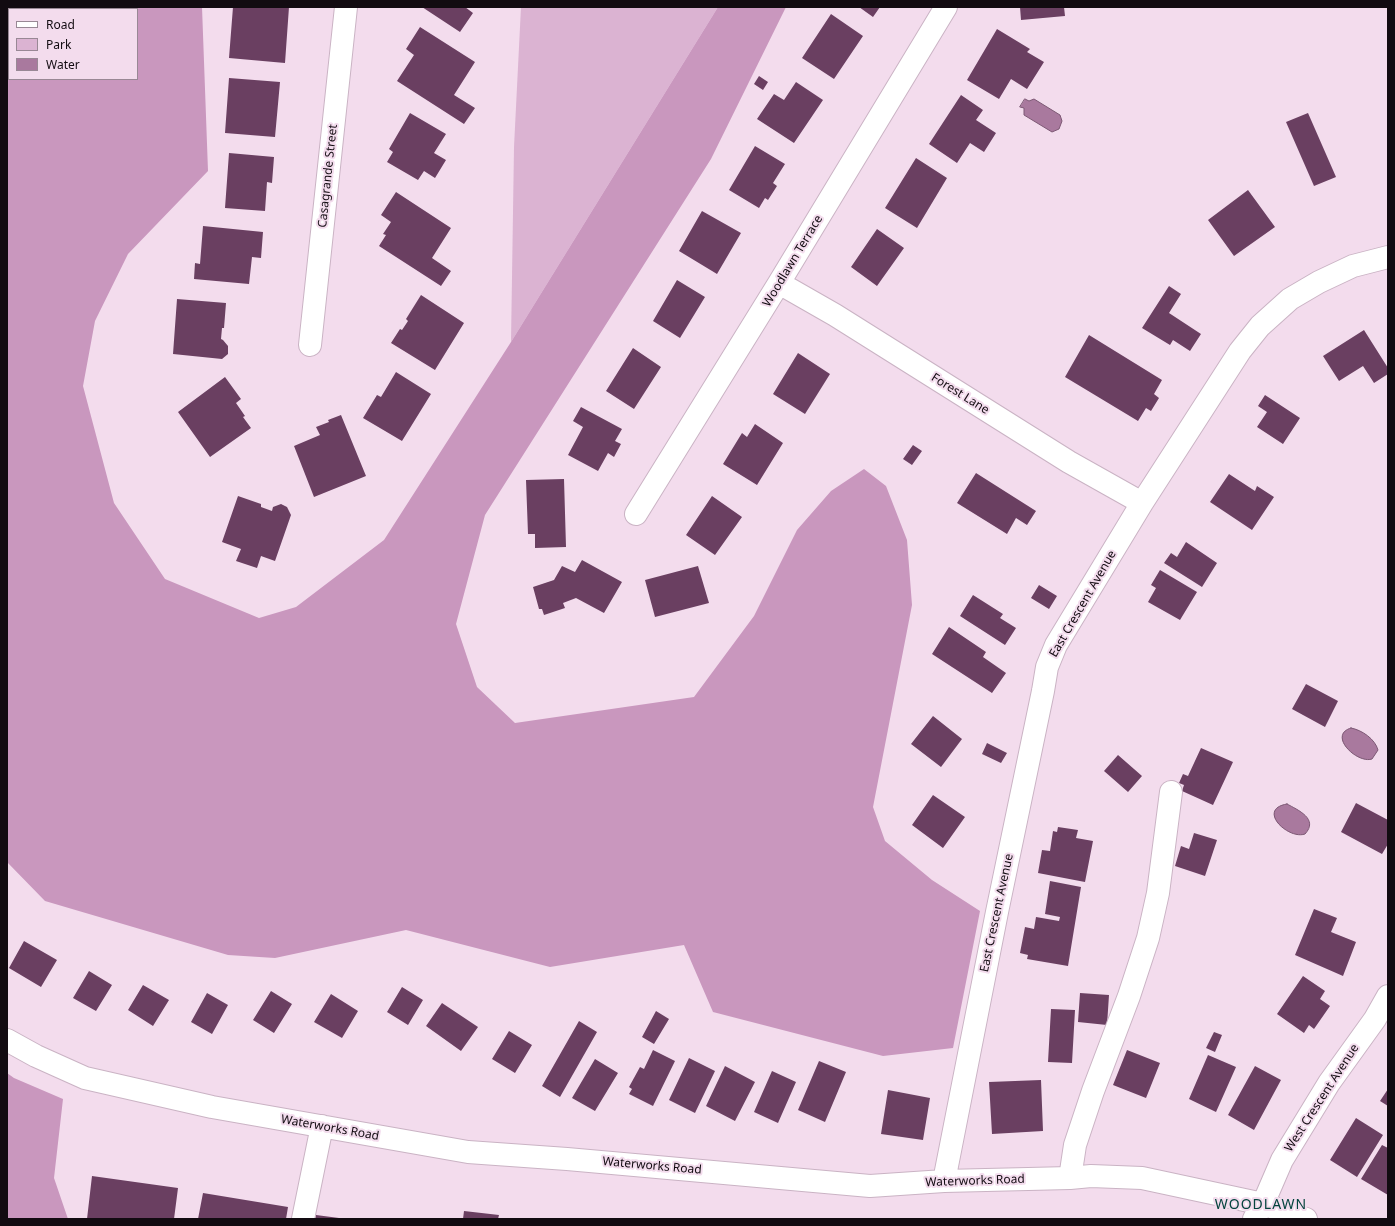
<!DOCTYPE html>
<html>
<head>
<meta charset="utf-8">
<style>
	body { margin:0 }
	#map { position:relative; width:1395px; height:1226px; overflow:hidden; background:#f3dced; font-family:"Noto Sans",sans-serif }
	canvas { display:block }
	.frame { position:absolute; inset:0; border:8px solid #120b11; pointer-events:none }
	.legend { position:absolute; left:8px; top:8px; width:130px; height:72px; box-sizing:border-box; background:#f3dced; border:1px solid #998895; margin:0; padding:5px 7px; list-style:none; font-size:12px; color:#120b11 }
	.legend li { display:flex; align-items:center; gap:8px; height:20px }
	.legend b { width:20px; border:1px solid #998895 }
</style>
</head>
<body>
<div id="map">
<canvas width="1395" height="1226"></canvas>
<div class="frame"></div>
<ul class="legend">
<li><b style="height:5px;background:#fff"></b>Road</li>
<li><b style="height:11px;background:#dbb3d2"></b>Park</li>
<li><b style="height:11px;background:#a9799e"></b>Water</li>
</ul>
</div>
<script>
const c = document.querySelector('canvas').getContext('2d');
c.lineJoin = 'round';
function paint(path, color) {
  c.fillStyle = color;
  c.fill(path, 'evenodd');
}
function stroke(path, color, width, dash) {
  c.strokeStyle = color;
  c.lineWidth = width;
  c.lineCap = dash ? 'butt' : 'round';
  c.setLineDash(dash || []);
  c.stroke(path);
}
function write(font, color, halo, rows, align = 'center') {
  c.font = font + ' "Noto Sans",sans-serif';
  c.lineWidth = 4;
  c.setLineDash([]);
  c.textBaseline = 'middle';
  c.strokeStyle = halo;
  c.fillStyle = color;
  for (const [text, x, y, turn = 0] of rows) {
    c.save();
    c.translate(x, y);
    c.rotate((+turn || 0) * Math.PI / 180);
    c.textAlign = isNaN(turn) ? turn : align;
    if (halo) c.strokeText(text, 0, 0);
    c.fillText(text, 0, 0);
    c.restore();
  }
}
paint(new Path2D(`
	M 521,7 L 718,7 L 511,342 L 514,147 Z`), '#dbb3d2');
paint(new Path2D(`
	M 7,7 L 202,7 L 208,171 L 128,254 L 95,321 L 83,386 L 114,503 L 165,579 L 259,618 L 296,607 L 384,540 L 511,342 L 718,7 L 786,7 L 711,159 L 485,515 L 456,624 L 477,687 L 515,723 L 694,697 L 754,616 L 797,530 L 831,491 L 864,469 L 886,486 L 907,540 L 912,605 L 873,807 L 885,841 L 932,880 L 980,911 L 953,1048 L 883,1056 L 713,1012 L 684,945 L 550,967 L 406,930 L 275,958 L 228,955 L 45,901 L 7,862 ZM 9,9 L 137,9 L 137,79 L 9,79 Z
	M 7,1073 L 14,1078 L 63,1099 L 54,1178 L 68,1219 L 7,1219 Z`), '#c997be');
const water = new Path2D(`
	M 1025,99 L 1029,101 L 1034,99 L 1060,115 L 1062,121 L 1059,129 L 1052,132 L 1024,115 L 1024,108 L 1020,107 Z
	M 1351,728 C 1362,730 1375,739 1378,750 L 1372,759 C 1357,764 1327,735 1351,728 Z
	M 1287,804 C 1298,810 1319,819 1305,834 C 1288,840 1256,809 1287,804 Z`);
paint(water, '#a9799e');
stroke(water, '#7c5874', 1);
paint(new Path2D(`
	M 233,7 L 289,7 L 285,63 L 229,58 Z
	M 422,7 L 465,7 L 473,13 L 460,32 Z
	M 859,7 L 880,7 L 873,17 Z
	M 1020,7 L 1064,7 L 1065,16 L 1021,20 Z
	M 831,14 L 863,36 L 834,79 L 802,58 Z
	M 420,27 L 475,62 L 454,95 L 475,108 L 464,124 L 397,81 L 414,55 L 406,49 Z
	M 997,29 L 1030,49 L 1027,52 L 1044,62 L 1027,89 L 1011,79 L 999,99 L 967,80 Z
	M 759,76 L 768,82 L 763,90 L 754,84 Z
	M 229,78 L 280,82 L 275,137 L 225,133 Z
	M 796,82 L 823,100 L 794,143 L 757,119 L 774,94 L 784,100 Z
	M 961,95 L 983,110 L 976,120 L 996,133 L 984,152 L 970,143 L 957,163 L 929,144 Z
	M 410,113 L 446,134 L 434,153 L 446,160 L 435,178 L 424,171 L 418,180 L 387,162 L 393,152 L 389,149 Z
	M 1308,113 L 1336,177 L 1314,186 L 1286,122 Z
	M 755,146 L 785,164 L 773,183 L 777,186 L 768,200 L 765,198 L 759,208 L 729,190 Z
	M 229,153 L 274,157 L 272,183 L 267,182 L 265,211 L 225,208 Z
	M 916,158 L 947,178 L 917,228 L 885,208 Z
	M 1248,190 L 1275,227 L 1234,256 L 1208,220 Z
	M 396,192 L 451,228 L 432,258 L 451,271 L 441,286 L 379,246 L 386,235 L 383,234 L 391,222 L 381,215 Z
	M 702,211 L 741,233 L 717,274 L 679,251 Z
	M 203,226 L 263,232 L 261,258 L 252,257 L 249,284 L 194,279 L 195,263 L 200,264 Z
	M 877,229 L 904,248 L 877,286 L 851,267 Z
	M 677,280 L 705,297 L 680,338 L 653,321 Z
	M 1169,286 L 1181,294 L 1169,313 L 1201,334 L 1190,351 L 1173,340 L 1170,345 L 1142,328 Z
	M 421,295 L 464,323 L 435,370 L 391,343 L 400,329 L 402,330 L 408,321 L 406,319 Z
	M 177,299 L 226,303 L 224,328 L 222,328 L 221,339 L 223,340 L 228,346 L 228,354 L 222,359 L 173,354 Z
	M 1364,330 L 1388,368 L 1388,374 L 1374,383 L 1363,366 L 1339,381 L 1323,356 Z
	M 1089,335 L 1162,380 L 1154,394 L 1159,398 L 1151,411 L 1146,408 L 1138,421 L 1065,377 Z
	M 633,348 L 661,367 L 634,409 L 606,391 Z
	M 798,353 L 830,374 L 805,414 L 773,394 Z
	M 396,372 L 431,394 L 402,441 L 363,418 L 377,395 L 381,397 Z
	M 225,377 L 241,399 L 236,403 L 245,416 L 243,417 L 251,428 L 210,457 L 178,412 Z
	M 1265,395 L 1300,418 L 1283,444 L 1257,427 L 1267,412 L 1258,406 Z
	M 581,407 L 622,429 L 615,441 L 621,444 L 614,457 L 608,453 L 598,471 L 568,455 L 583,427 L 573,421 Z
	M 341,415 L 366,476 L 314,497 L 294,446 L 320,435 L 316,427 L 329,422 L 328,420 Z
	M 755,424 L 783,443 L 757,485 L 723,464 L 742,433 L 747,437 Z
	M 913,445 L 922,451 L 912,465 L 903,459 Z
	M 976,473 L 1036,511 L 1027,525 L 1016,518 L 1007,534 L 957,503 Z
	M 1229,474 L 1255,491 L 1257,486 L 1274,497 L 1252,530 L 1210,502 Z
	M 564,479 L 566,547 L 535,548 L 535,534 L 528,534 L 526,480 Z
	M 238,496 L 261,504 L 261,507 L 272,511 L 273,507 L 281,504 L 287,507 L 291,515 L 275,561 L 261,556 L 257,568 L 236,561 L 241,549 L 222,542 Z
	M 712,496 L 742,517 L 715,555 L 686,535 Z
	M 1186,542 L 1217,563 L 1202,587 L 1164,563 L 1171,553 L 1177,557 Z
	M 582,560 L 622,582 L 604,613 L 576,598 L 563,603 L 565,608 L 544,615 L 542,609 L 539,609 L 533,587 L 554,580 L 562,566 L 575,572 Z
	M 698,566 L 709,603 L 655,617 L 645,580 Z
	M 1160,570 L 1197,592 L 1180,620 L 1148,602 L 1156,588 L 1151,585 Z
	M 1039,585 L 1057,596 L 1049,609 L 1031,598 Z
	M 973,595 L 1003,614 L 1000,618 L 1016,628 L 1005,645 L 960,616 Z
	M 949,627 L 986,652 L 983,657 L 1006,673 L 992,693 L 932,654 Z
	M 1306,684 L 1338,701 L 1325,727 L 1292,709 Z
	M 933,716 L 962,739 L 941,767 L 911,744 Z
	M 987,743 L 1007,753 L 1001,763 L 982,754 Z
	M 1201,748 L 1233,762 L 1213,805 L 1182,791 L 1184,785 L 1179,783 L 1183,774 L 1188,776 Z
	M 1118,755 L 1142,776 L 1128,792 L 1104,771 Z
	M 933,795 L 965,817 L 943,848 L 912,825 Z
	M 1356,803 L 1388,820 L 1388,844 L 1382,854 L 1341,832 Z
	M 1058,827 L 1078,830 L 1076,838 L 1093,841 L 1085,882 L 1038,873 L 1042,850 L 1050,851 L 1053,831 L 1057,832 Z
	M 1194,833 L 1217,840 L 1205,876 L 1175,866 L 1181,846 L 1189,849 Z
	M 1050,881 L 1081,887 L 1068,966 L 1027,959 L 1028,955 L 1020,953 L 1025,927 L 1034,929 L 1036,917 L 1059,921 L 1060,917 L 1045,914 Z
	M 1314,909 L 1337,918 L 1331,932 L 1356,942 L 1343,976 L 1295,955 Z
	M 24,941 L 57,960 L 41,987 L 9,968 Z
	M 89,971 L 112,985 L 96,1011 L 73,998 Z
	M 1303,976 L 1325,991 L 1320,999 L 1330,1006 L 1314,1029 L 1309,1025 L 1304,1033 L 1277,1014 Z
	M 143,985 L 169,1000 L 153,1026 L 128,1010 Z
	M 402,987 L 423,1000 L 408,1025 L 387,1012 Z
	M 271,991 L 292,1004 L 274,1033 L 253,1020 Z
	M 207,993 L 228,1005 L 212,1034 L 191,1022 Z
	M 1080,993 L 1109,995 L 1107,1025 L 1078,1022 Z
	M 331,994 L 358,1011 L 342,1038 L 314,1022 Z
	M 442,1003 L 478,1027 L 461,1051 L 426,1026 Z
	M 1051,1009 L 1075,1010 L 1072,1063 L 1048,1062 Z
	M 656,1011 L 669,1019 L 654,1044 L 642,1037 Z
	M 579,1021 L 597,1032 L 560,1097 L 542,1086 Z
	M 509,1031 L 532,1045 L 515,1073 L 492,1059 Z
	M 1214,1032 L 1222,1035 L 1215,1052 L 1206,1048 Z
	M 653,1050 L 675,1061 L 653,1106 L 629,1094 L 632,1089 L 629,1087 L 640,1067 L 644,1069 Z
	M 1127,1050 L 1160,1063 L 1146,1098 L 1113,1085 Z
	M 1208,1055 L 1236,1067 L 1216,1112 L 1189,1099 Z
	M 689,1058 L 715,1071 L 695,1113 L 669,1100 Z
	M 595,1059 L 618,1073 L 595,1111 L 572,1098 Z
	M 819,1061 L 846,1072 L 825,1122 L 798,1110 Z
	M 725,1066 L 755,1082 L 735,1121 L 706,1106 Z
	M 1255,1066 L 1281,1080 L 1254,1130 L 1228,1115 Z
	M 772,1071 L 796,1082 L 778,1123 L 754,1112 Z
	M 1041,1080 L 1043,1131 L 992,1134 L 989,1082 Z
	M 1388,1089 L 1388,1106 L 1380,1101 Z
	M 888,1090 L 930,1098 L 923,1140 L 881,1134 Z
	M 1356,1118 L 1383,1135 L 1357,1177 L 1330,1160 Z
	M 1382,1145 L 1388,1148 L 1388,1195 L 1361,1179 Z
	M 92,1176 L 178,1188 L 174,1219 L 87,1219 Z
	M 203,1193 L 288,1207 L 286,1219 L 198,1219 Z
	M 464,1211 L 499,1215 L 498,1219 L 463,1219 Z
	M 316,1215 L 339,1218 L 339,1219 L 315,1219 Z`), '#6a3f61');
const minor = new Path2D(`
	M 779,283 L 835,315 L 1069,462 L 1142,503
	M 310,345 L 346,7
	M 636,514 L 779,283 L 946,7
	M 7,1040 L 36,1056 L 85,1078 L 212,1107 L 468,1152 L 567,1159 L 870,1186 L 944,1181 L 1070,1178 L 1091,1176 L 1142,1178 L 1263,1204 L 1306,1219
	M 1070,1178 L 1075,1145 L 1093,1091 L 1129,996 L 1148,938 L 1158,893 L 1171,792
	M 944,1181 L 997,912 L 1043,691 L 1047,667 L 1056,645 L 1142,503 L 1240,351 L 1260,326 L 1290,299 L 1319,282 L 1353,266 L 1388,257
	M 303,1219 L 322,1126
	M 1254,1219 L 1263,1204 L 1282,1160 L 1329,1083 L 1375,1019 L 1388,996`);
stroke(minor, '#cab3c4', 24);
stroke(minor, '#fff', 22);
write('12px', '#120b11', '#f3dced', [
	["Casagrande Street",328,176,-84],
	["Woodlawn Terrace",793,261,-59],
	["Forest Lane",960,394,32],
	["East Crescent Avenue",1083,604,-60],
	["East Crescent Avenue",997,913,-78],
	["West Crescent Avenue",1322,1098,-57],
	["Waterworks Road",330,1128,10],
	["Waterworks Road",652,1166,5],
	["Waterworks Road",975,1181,-2]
]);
c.letterSpacing = '1px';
write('14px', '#04443e', '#f3dced', [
	["WOODLAWN",1261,1205]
]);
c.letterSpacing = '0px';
</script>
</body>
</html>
